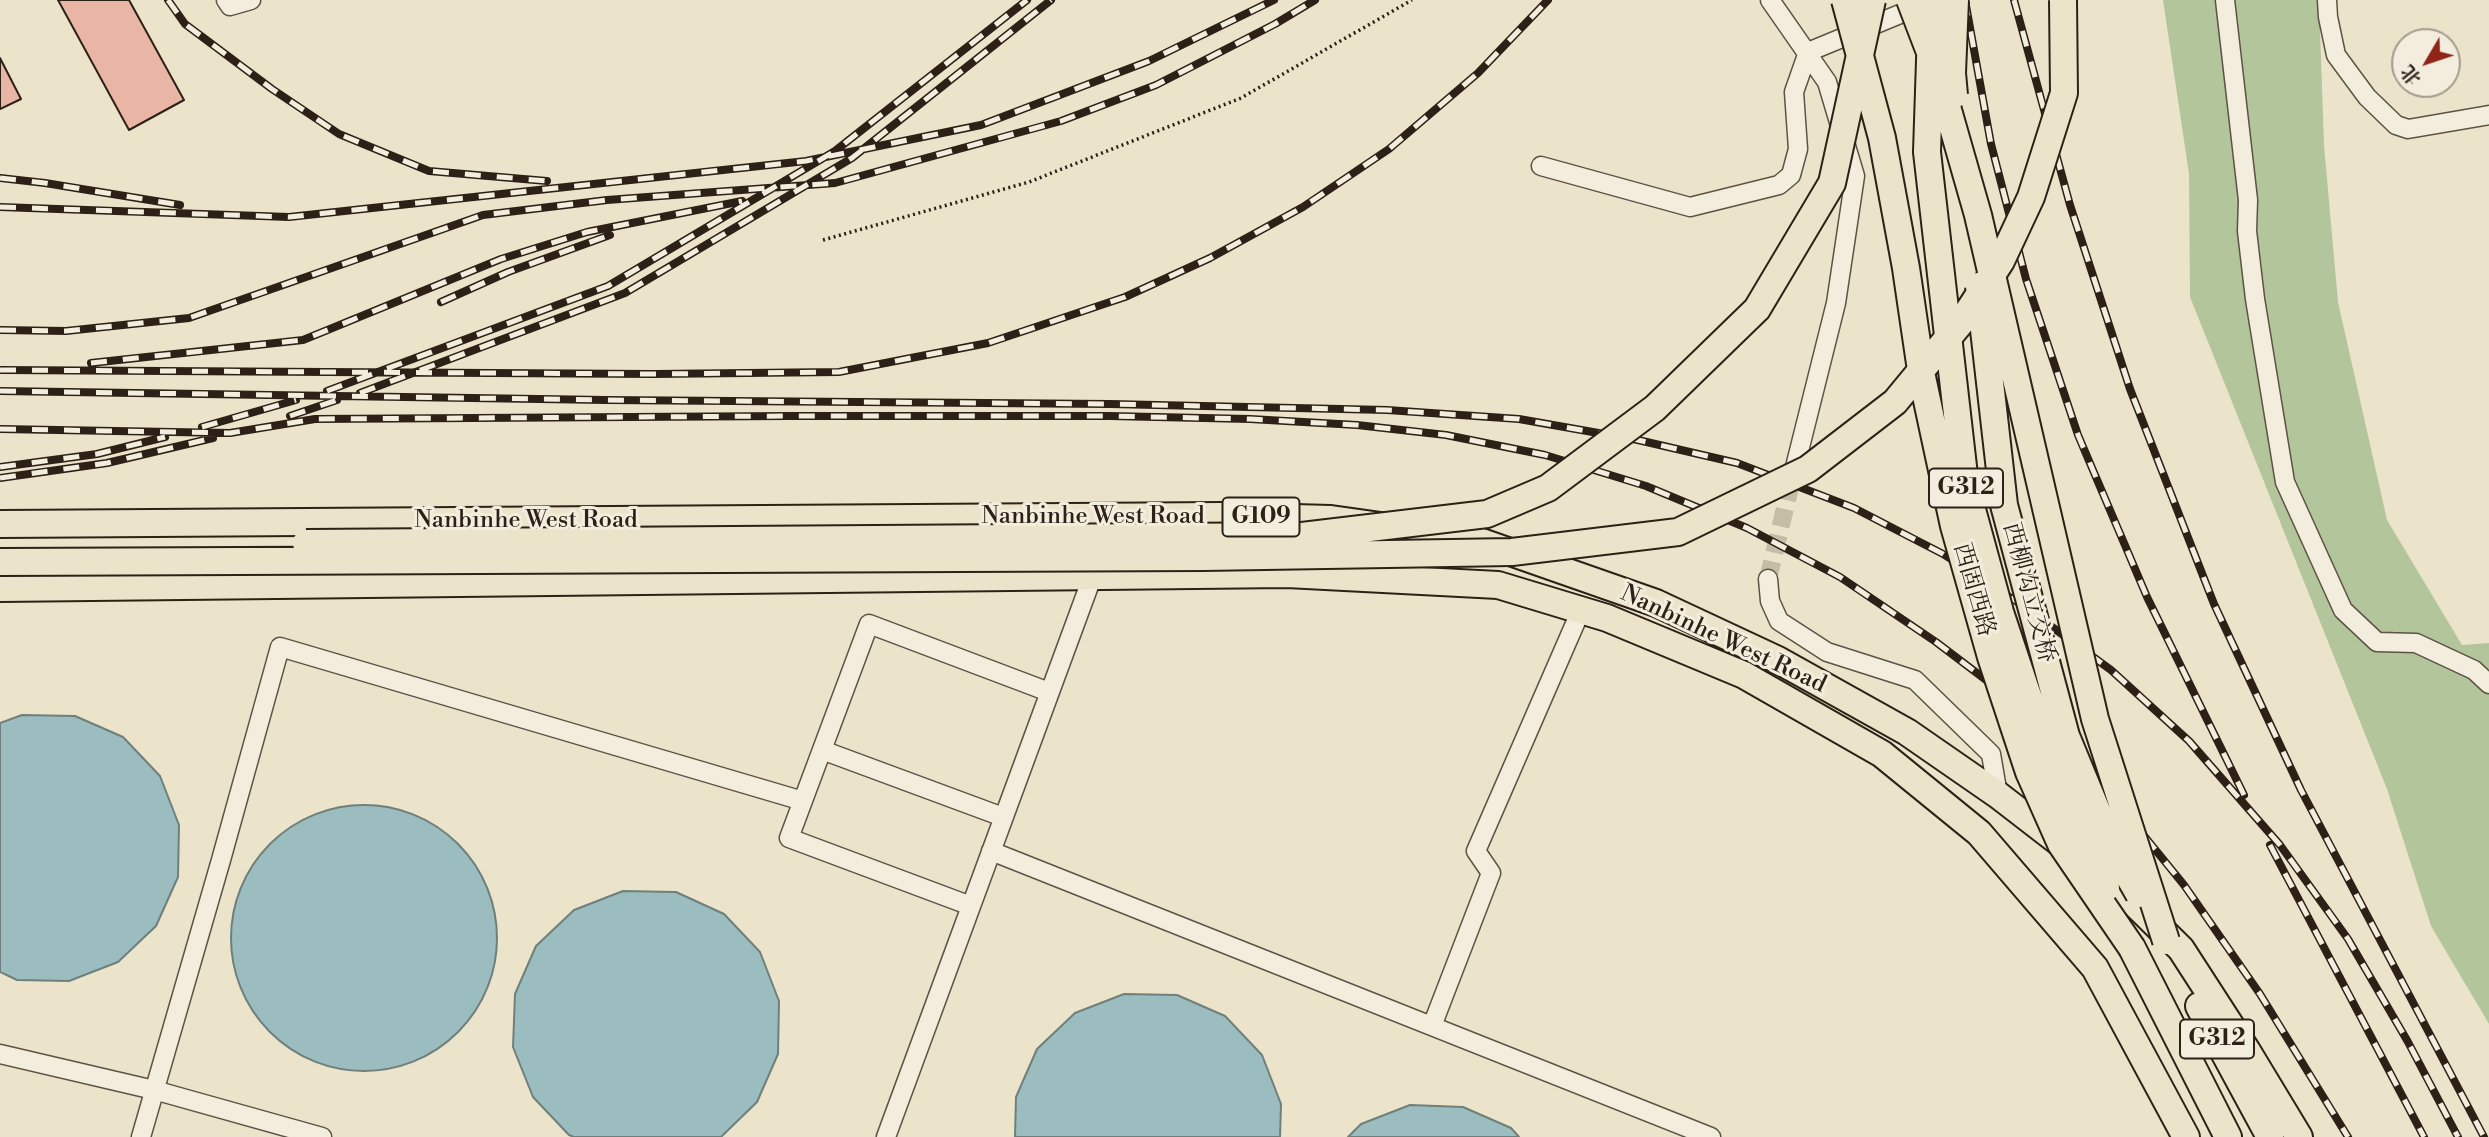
<!DOCTYPE html>
<html>
<head>
<meta charset="utf-8">
<style>
	body { margin:0 }
	#map { position:relative; width:2489px; height:1137px; overflow:hidden; background:#ece4ca; font-family:"Libre Bodoni","Noto Serif SC",serif }
	canvas { display:block }
	.north { position:absolute; left:2391px; top:28px; width:70px; height:70px; box-sizing:border-box; background:#f3eddd; border:2px solid #a49b8e; border-radius:50%; rotate:231deg; font-size:19px; font-weight:700; line-height:28px; text-align:center; color:#2d2117 }
	.north::after { content:''; display:block; margin:auto; width:24px; height:32px; background:#8f2418; clip-path:polygon(50% 0,100% 100%,50% 72%,0 100%) }
</style>
</head>
<body>
<div id="map">
<canvas width="2489" height="1137"></canvas>
<div class="north">北</div>
</div>
<script>
const c = document.querySelector('canvas').getContext('2d');
c.lineJoin = 'round';
function paint(path, color) {
  c.fillStyle = color;
  c.fill(path, 'evenodd');
}
function stroke(path, color, width, dash) {
  c.strokeStyle = color;
  c.lineWidth = width;
  c.lineCap = dash ? 'butt' : 'round';
  c.setLineDash(dash || []);
  c.stroke(path);
}
function write(font, color, halo, rows, align = 'center') {
  c.font = font + ' "Libre Bodoni","Noto Serif SC",serif';
  c.lineWidth = 6;
  c.setLineDash([]);
  c.textBaseline = 'middle';
  c.strokeStyle = halo;
  c.fillStyle = color;
  for (const [text, x, y, turn = 0] of rows) {
    c.save();
    c.translate(x, y);
    c.rotate((+turn || 0) * Math.PI / 180);
    c.textAlign = isNaN(turn) ? turn : align;
    if (halo) c.strokeText(text, 0, 0);
    c.fillText(text, 0, 0);
    c.restore();
  }
}
paint(new Path2D(`
	M 2163,0 L 2319,0 L 2324,145 L 2338,302 L 2387,520 L 2462,645 L 2489,643 L 2489,1024 L 2431,926 L 2387,789 L 2190,297 L 2189,174 Z`), '#b3c59a');
const water = new Path2D(`
	M 22,715 L 75,716 L 123,737 L 160,776 L 179,825 L 178,877 L 156,926 L 118,962 L 69,981 L 17,980 L 0,972 L 0,723 Z
	M231 938a133 133 0 1 1 266 0a133 133 0 1 1-266 0Z
	M 623,891 L 676,892 L 724,914 L 760,952 L 779,1001 L 778,1054 L 757,1102 L 721,1137 L 574,1137 L 569,1135 L 533,1097 L 513,1047 L 515,994 L 536,946 L 574,910 Z
	M 1124,994 L 1177,995 L 1225,1016 L 1262,1055 L 1281,1104 L 1280,1137 L 1015,1137 L 1016,1097 L 1037,1049 L 1075,1013 Z
	M 1410,1105 L 1463,1107 L 1511,1128 L 1519,1137 L 1348,1137 L 1361,1124 Z`);
paint(water, '#9bbdbf');
stroke(water, '#6f7f7c', 2);
const building = new Path2D(`
	M 58,0 L 129,0 L 184,100 L 129,130 Z
	M 0,58 L 21,99 L 0,109 Z`);
paint(building, '#e9b6a6');
stroke(building, '#2d2117', 2);
stroke(new Path2D(`
	M 1768,579 L 1792,479`), '#c6bda6', 18, [18, 9]);
const minor = new Path2D(`
	M 226,0 L 230,6 L 251,0
	M 1770,0 L 1827,82 L 1855,176 L 1836,303 L 1792,479
	M 2225,0 L 2248,200 L 2247,231 L 2255,299 L 2285,482 L 2343,610 L 2377,642 L 2416,643 L 2474,670 L 2489,684
	M 2327,0 L 2328,17 L 2336,55 L 2367,97 L 2396,125 L 2408,129 L 2489,115
	M 1541,166 L 1690,207 L 1779,185 L 1791,175 L 1798,149 L 1794,92 L 1808,52 L 1922,5
	M 1768,579 L 1770,601 L 1779,621 L 1827,652 L 1915,680 L 1991,754 L 1998,795
	M 822,750 L 1003,817
	M 991,851 L 1711,1137
	M 971,906 L 789,838 L 869,624 L 1049,692
	M 1432,1026 L 1491,873 L 1476,851 L 1581,610
	M 0,1054 L 154,1090 L 322,1137
	M 141,1137 L 221,860 L 280,647 L 803,801
	M 886,1137 L 1093,575`);
const highway = new Path2D(`
	M 0,524 L 1221,516 L 1331,519 L 1473,539 L 1656,603 L 1778,660 L 1907,732 L 1998,795 L 2121,890 L 2181,949 L 2247,1051 L 2299,1137
	M 0,588 L 1287,574 L 1498,585 L 1607,618 L 1744,675 L 1882,754 L 1979,833 L 2095,968 L 2186,1137
	M 2132,948 L 2228,1137
	M 2199,1006 L 2270,1137`);
stroke(minor, '#5d5244', 21);
stroke(highway, '#2d2117', 30);
stroke(new Path2D(`
	M 823,240 L 1029,182 L 1241,98 L 1412,0`), '#2d2117', 3.5, [2, 3.5]);
stroke(minor, '#f3eddd', 18);
stroke(highway, '#ece4ca', 26);
const rail = new Path2D(`
	M 168,0 L 185,24 L 272,89 L 339,134 L 429,171 L 547,181
	M 1965,0 L 1991,144 L 2026,279 L 2078,435 L 2147,597 L 2244,795
	M 2014,0 L 2070,205 L 2130,389 L 2214,604 L 2301,790 L 2484,1137
	M 0,178 L 45,183 L 180,205
	M 0,207 L 289,217 L 806,161 L 981,125 L 1149,61 L 1274,0
	M 441,302 L 508,272 L 610,235
	M 0,330 L 66,331 L 189,318 L 483,215 L 607,200 L 835,183 L 1061,121 L 1156,85 L 1275,24 L 1315,0
	M 91,363 L 303,340 L 501,259 L 587,232 L 742,201
	M 0,370 L 654,374 L 839,372 L 988,343 L 1125,297 L 1210,258 L 1303,207 L 1389,149 L 1478,73 L 1548,0
	M 0,391 L 606,400 L 1110,404 L 1387,410 L 1519,419 L 1638,440 L 1737,463 L 1854,508 L 1943,554 L 2022,605 L 2111,670 L 2189,741 L 2280,845 L 2348,939 L 2408,1042 L 2458,1137
	M 327,391 L 608,286 L 835,151 L 1027,0
	M 360,393 L 625,293 L 852,158 L 1051,0
	M 290,416 L 337,400
	M 202,427 L 296,400
	M 0,429 L 230,433 L 315,419 L 790,416 L 1109,416 L 1250,419 L 1357,425 L 1446,435 L 1545,455 L 1646,486 L 1747,528 L 1840,577 L 1936,642 L 2023,708 L 2110,794 L 2184,885 L 2260,994 L 2348,1137
	M 0,467 L 97,454 L 165,437
	M 0,478 L 107,463 L 213,438
	M 2270,845 L 2424,1137`);
stroke(rail, '#2d2117', 8);
stroke(rail, '#f3eddd', 5, [16]);
const highwayBridge = new Path2D(`
	M 1845,0 L 1882,138 L 1906,268 L 1922,377 L 1954,526 L 1991,657 L 2029,772 L 2061,844 L 2132,948
	M 1910,0 L 1936,68 L 1978,215 L 2095,719 L 2166,941
	M 1932,0 L 1927,152 L 1965,484 L 2000,612 L 2026,690 L 2063,794 L 2106,888
	M 1954,95 L 1952,73 L 1955,0
	M 1979,286 L 2004,505 L 2066,736 L 2111,845 L 2139,894
	M 306,543 L 1302,536 L 1487,514 L 1548,488 L 1655,408 L 1757,309 L 1832,183 L 1872,0
	M 0,562 L 1203,557 L 1512,552 L 1678,532 L 1808,469 L 1895,402 L 1962,321 L 2001,261 L 2031,197 L 2064,93 L 2063,0`);
stroke(highwayBridge, '#2d2117', 30, []);
stroke(highwayBridge, '#ece4ca', 26);
for (const [x, y, w] of [
	[1966,488,74],
	[1261,517,77],
	[2217,1039,74]
]) {
  const box = new Path2D();
  box.roundRect(x - w / 2, y - 19.5, w, 39, 5);
  c.fillStyle = '#f3eddd';
  c.fill(box);
  stroke(box, '#2d2117', 2);
}
write('bold 23px', '#2d2117', null, [
	["G312",1966,488],
	["G109",1261,517],
	["G312",2217,1039]
]);
write('24px', '#2d2117', '#f3eddd', [
	["Nanbinhe West Road",1093,517],
	["Nanbinhe West Road",526,521],
	["西固西路",1973,590,74],
	["西柳沟立交桥",2028,593,75],
	["Nanbinhe West Road",1723,640,25]
]);
</script>
</body>
</html>
